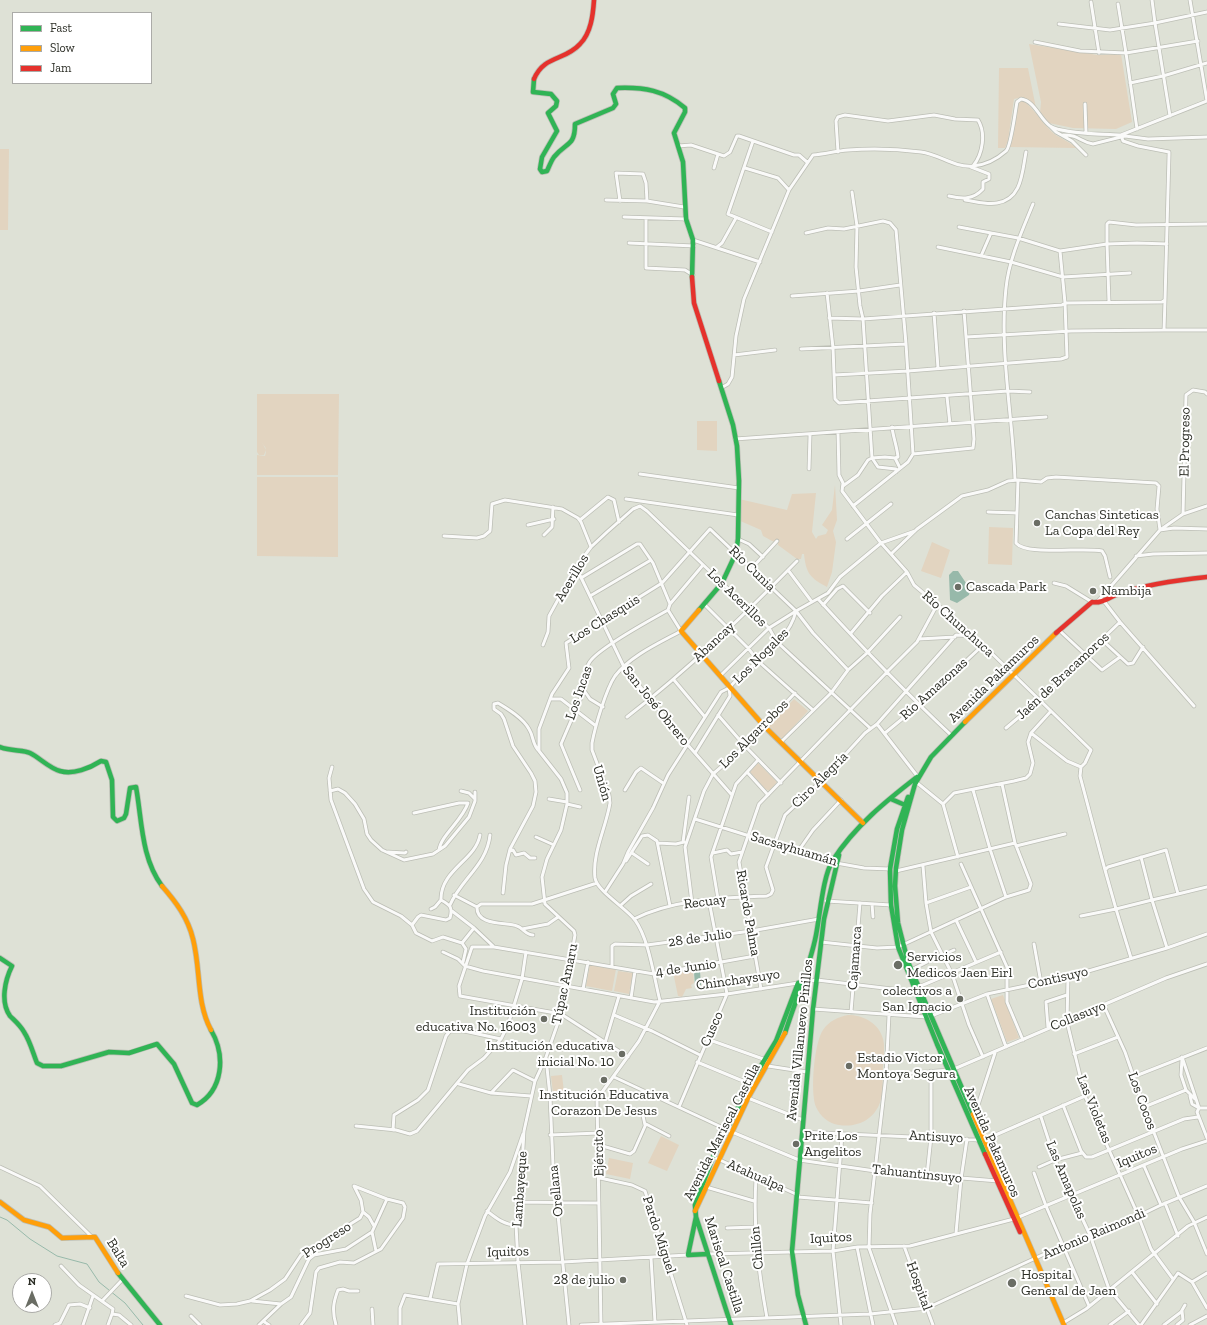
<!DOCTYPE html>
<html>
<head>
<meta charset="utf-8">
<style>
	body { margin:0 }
	#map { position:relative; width:1207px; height:1325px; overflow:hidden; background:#dee1d6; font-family:"Zilla Slab",serif }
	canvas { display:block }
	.legend { position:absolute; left:12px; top:12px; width:140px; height:72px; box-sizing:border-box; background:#fff; border:1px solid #ababa8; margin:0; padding:5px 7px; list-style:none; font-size:12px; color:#2c2e26 }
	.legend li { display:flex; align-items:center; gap:8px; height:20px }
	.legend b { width:20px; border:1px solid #ababa8 }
	.north { position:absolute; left:12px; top:1273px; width:40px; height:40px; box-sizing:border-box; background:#fff; border:1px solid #ababa8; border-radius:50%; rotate:0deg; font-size:11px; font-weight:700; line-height:16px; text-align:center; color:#2c2e26 }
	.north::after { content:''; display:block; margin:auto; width:14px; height:18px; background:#6a6d64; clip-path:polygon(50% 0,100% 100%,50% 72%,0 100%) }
</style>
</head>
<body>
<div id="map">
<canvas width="1207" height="1325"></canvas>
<ul class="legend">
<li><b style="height:5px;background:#30b455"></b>Fast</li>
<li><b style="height:5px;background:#ff9f0a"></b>Slow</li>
<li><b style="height:5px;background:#e5322d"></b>Jam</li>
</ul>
<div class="north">N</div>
</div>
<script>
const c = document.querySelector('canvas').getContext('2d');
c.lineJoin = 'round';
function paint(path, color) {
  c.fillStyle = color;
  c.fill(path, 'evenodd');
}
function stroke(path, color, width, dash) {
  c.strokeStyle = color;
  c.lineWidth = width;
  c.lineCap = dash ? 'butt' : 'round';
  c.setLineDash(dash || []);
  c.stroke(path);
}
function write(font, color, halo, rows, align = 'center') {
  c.font = font + ' "Zilla Slab",serif';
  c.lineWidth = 4;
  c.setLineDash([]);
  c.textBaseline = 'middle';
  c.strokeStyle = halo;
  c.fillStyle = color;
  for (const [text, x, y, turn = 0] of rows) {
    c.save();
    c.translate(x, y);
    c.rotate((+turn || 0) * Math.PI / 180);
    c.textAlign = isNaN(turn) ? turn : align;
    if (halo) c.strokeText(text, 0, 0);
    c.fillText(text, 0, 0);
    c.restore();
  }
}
paint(new Path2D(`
	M 1029,44 L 1098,55 L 1121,54 L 1132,122 L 1116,129 L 1073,128 L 1049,123 L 1040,113 L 1041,102 Z
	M 999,68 L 1028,68 L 1036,108 L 1023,97 L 1014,99 L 1008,141 L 1005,148 L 998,148 Z
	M 1021,99 C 1034,108 1040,120 1051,131 C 1058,138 1069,141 1077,148 L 1008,147 C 1013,134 1014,116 1017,102 Z
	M 0,149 L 9,149 L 8,230 L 0,230 Z
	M 257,394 L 339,394 L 338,475 L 257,475 L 257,455 L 265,456 C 268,447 264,445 258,440 L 263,444 L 266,450 L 264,455 L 259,455 L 257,452 Z
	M 697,421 L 717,421 L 717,451 L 697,450 Z
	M 257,477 L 338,477 L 338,557 L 257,556 Z
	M 835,485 L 837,520 L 833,531 L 836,542 L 832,572 L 827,587 C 810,578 806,573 804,554 L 802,554 L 801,559 L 797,559 L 778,545 L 778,541 L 774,542 L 763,536 L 761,530 L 738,520 L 739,499 L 787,510 L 792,494 L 816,493 L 812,532 L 816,539 L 818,536 L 826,534 L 828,530 L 822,525 L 832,510 Z
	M 989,527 L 1013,528 L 1012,565 L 988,564 Z
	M 932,542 L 950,550 L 941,578 L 921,571 Z
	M 794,699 L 808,711 L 783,738 L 781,738 L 769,727 L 769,725 Z
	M 758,763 L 777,782 L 770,791 L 765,789 L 750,772 Z
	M 590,964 L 616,969 L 612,991 L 586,986 Z
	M 691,970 L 693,971 L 694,983 L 691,985 L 692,988 L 686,989 L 682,997 L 678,996 L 673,972 Z
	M 618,971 L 633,973 L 629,994 L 614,991 Z
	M 1003,995 L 1019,1038 L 1007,1042 L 991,999 Z
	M 848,1015 C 862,1015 877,1022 882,1036 C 886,1045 883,1057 883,1066 C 882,1076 884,1090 881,1099 C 876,1119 858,1128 839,1125 C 829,1124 820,1116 816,1107 C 810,1093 814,1043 823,1030 C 829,1021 838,1017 848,1015 Z
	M 562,1075 L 564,1092 L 553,1093 L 551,1076 Z
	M 661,1136 L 679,1145 L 667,1171 L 648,1163 Z
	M 609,1158 L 633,1163 L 630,1179 L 606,1174 Z`), '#e2d4c0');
paint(new Path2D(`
	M 953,571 L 958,571 L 970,589 L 969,595 L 957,603 L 950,600 L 949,575 Z
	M 700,971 L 701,985 L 695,985 L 694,972 Z`), '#97b9aa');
stroke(new Path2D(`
	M 0,1217 L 7,1220 L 30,1239 L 57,1256 L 87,1264 L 99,1282 L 125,1303 L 143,1325`), '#97b9aa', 1);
const street = new Path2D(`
	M 1190,0 L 1207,101
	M 1091,2 L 1099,53
	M 1059,24 L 1110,30 L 1155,23 L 1152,0
	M 1035,42 L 1080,51 L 1126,53 L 1118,4
	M 1130,83 L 1163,76 L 1207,63
	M 1085,104 L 1086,132
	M 1170,116 L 1155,23 L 1207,12
	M 1050,126 L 1056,132 L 1072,141 L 1086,155
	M 1137,129 L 1126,53 L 1198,41
	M 1063,135 C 1080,135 1078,141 1093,144 L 1125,136 L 1148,139 L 1207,137
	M 753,141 L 728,214 L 772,232
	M 678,146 L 691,145 L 724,156 L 730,152 L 737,136 L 739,136 L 794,155 L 799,155 L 807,162
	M 838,152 L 836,121 L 838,117 L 845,115 L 888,121 L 934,115 L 955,119 L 978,120 C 986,133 983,154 973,166
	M 714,168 L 718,154
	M 745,168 L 778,178 L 789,190
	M 852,192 L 857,226 L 856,267 L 860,306 L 863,319 L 872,458 L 885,457 L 895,458 L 900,468
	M 949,196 C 962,199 973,200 983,189 L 983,182 L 989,179 L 989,174 L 971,167
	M 606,200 L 647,201 L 684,207
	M 965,200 C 974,201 987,205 997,203 C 1022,199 1022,173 1026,152
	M 620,201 L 616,173 L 643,174 L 646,183 L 647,201
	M 624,217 L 686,219
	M 646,218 L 646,268 L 685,270 L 693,275
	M 959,227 L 1018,238 L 1060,251
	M 806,233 L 828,228 L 844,229 L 883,221 L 890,223 L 896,230 L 906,344 L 913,454 L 908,462 L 853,506
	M 693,240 L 760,262
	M 629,243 L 694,246
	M 717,247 L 722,243 L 736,218
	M 938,247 L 1011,262 L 1063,277 L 1130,273
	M 981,256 L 991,233
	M 827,293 L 833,348 L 835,399 L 839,403 L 1008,391 L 1030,392
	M 792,296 L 859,291 L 900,285
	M 1109,302 L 1107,244 L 1137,243 L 1167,244
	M 934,313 L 938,368
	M 829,318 L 863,319 L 1062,305 L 1065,303 L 1060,251 L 1107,244 L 1107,224 L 1109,222 L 1136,225 L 1207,224
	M 1164,330 L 1207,330
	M 966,337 L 1071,331 L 1164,330 L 1165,300
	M 801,349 L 906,344
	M 734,355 L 775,350
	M 834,375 L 908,371 L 1061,359 L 1067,357 L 1065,303 L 1162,302 L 1165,300 L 1169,155 L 1169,152 L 1138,146 L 1123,141 L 1121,135 L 1207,101
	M 721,388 L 728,384 L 732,377 L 736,336 L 744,299 L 789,190 L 813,155 C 825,154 836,151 848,150 C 872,148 898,149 921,152 C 939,154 954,168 973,166 C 986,165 996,160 1006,151 C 1011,147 1015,112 1017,102 L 1021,99 C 1035,101 1039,118 1050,126 C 1062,134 1105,134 1121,135
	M 947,397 L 950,424
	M 892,427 C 893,437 897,446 898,457 L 895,458
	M 838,432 L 839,475 L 843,483 L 842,491 L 881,543 L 907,572 L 914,585 L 974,636 L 1091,750 L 1085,763 L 1081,767 L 1067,761 L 1031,733
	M 735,439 L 1046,417
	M 913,454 L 973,448 L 974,439 L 964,311
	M 809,469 L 810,435
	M 640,474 L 739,488
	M 1015,480 C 1013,417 999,352 1006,288 C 1009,259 1022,231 1033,204
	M 1018,480 L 1016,543 C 1026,556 1084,547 1102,551 L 1105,556 L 1110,577
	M 843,486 L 858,475 L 868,460 L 872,458 L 878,467 L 896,469 L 896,472
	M 626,499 L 738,515
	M 988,512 L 1017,513
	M 1183,514 L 1186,395 L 1193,390 L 1205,392 L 1207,394
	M 580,520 L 608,497 L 614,500 L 619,522
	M 528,525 L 554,519
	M 544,535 L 552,527 L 553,507
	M 444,536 L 477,538 L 484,536 L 490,531 L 492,504 L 505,500 L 562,509 L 578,518 L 581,522 L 591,547
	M 738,539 L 749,544 L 763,557
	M 847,539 L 891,504
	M 891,554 L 917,529 L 962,496 L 988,490 L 1008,481 L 1018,480 L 1041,482 L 1047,478 L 1056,477 L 1156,483 L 1159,486 L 1157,509 L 1160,530 L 1174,528 L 1207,529
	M 1136,556 L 1153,554 L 1207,553
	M 576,567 L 624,667 L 687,744 L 731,794
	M 752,568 L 777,541
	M 788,570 L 812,602
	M 581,578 L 637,544 L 640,544 L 653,563 L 670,604 L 668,610 L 681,631 C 659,643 630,656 615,676 C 606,689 595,727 592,743 L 592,750 L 609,795 L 610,803 C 606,828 592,853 595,878 C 597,891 626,908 635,920 C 649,939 654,978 660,1001
	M 1054,583 L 1066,586 L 1092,602
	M 590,596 L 651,560
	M 818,599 C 861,646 905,692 951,735
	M 1103,600 L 1120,622 L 1194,706
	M 1098,601 L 1160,530 L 1183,514 L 1207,506
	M 670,604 L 703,565
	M 704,604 L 748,648 L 758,661 L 813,710
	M 823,605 L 837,589 L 843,586 L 870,613
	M 1060,631 L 1102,670 L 1120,657
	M 851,633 L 882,596 L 907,572
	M 919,639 L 955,637
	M 1102,640 L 1128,664 L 1133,663 L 1143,647
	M 543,645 L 548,632 L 549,616 L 576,567 L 591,547 L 607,532 L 633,509 L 640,506 L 647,511 L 769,628 L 777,642 L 870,728
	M 720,676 L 769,628 L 796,611
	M 674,680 L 705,717
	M 583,689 L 590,699 L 603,707
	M 551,699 L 561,699 L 596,726
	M 718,715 L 745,746 L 781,783
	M 627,717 C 688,670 743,616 797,561
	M 877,724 L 918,777
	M 1006,728 L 1038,701 L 1120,622
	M 885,733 L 919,705 L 983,645
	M 781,742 L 831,693 L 848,670 L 867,653 L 900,617
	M 695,753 L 730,696 L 729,688
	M 332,767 L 329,778 L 331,800 L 364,889 L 373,902 L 401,916 L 412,925 L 416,933 L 432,941 L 443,937 L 462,943 L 466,949 L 463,962
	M 1081,767 L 1080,776 L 1105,870
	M 747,772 L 768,795
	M 916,782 L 943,804
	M 580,790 L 561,744 L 583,693 C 584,683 584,671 589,663 C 596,649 652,619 668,610
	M 625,790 L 636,772 L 641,768 L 663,783
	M 973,790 L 990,849 L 1006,897
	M 330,791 L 338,789 L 345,793 L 355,804 L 364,819 L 367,834 L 371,840 L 382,850 L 404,860 L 433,854 L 445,846 L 469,817 L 475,801 L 475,792
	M 461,791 L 469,793 L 475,799
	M 549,799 L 567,802
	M 567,804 L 580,807
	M 414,813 L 459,803 L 468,803 C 462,821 441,835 439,850
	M 695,819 L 836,863 L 864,868 L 890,869
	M 536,837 L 554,845
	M 683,842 L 689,797
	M 658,843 L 676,844 L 684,842
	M 1016,846 L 1065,834
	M 799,850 L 813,830 L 841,800
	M 510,851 L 513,850 L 516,855 L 524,853 L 530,858 L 535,858
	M 388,852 L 405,853 L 406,852
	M 632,853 L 648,864
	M 713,853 L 727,850 L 731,854 L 742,852
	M 958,857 L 943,804 L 954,793 L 1014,781 L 1026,778 L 1030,774 L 1033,763 L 1028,742 L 1031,733 L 1051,711
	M 626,861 L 642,836 L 648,835 L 657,841 L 670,906
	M 961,864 L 1007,967 L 1007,1002 L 1023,1040
	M 923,866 L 926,903 L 931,932 L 952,974 L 969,1025 L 983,1057
	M 896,871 L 1015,843 L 1002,784
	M 605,892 L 623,864 L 628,852 L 653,808 L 668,775 L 721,692 L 729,688 C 750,663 788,645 796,611 L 828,593 L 840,577 L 881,543 L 915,531
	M 503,893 L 506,865 L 510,849 L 533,806 L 536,792 L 535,781 L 531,773 L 513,746 L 504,719 L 501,714 L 494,709 L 494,704 L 498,703 C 508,709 523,718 529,729 C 534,737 532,744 539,751
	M 1178,894 L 1207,887
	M 454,895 L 477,907
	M 718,899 L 711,857 L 736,784 L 758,760
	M 826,901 L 891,905
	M 692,903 L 685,847 L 704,791 L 713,774 L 745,746 L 795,693
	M 926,903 L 971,887
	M 872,904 L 873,917
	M 450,905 C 461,879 487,865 490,835
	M 621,905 L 631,896 L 651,884
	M 431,909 L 435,907 L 441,900
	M 452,911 L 474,928 L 493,946
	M 1081,916 L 1116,909 L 1105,870 L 1108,867 L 1166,850 L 1178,894 L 1152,900 L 1167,948
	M 634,919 C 674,899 723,898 767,896 L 771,894 L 773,890 L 766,867 L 785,815 L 821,781 L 865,733 L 877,724 L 956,635 L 973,636
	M 956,920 L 976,962
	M 412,925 L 418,917 L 421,915 L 446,920 L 450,918 C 453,907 450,905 441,900 C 440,870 476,860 480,835
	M 522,929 L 548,924 L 558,917
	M 533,935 C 526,935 523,928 517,926 C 506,922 476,926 477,907 L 481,904 L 532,904 L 597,883
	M 821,942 L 877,948 L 898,947 L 1006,897 L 1029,890 L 1031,884 L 1015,843
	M 462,943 L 474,928
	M 1034,944 L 1041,983
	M 443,952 L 458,959 L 465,966 L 483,971 L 654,1002 L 727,994 L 798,983
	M 943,955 L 954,950
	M 1131,958 L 1116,909 L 1152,900 L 1141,857
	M 612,967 L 612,946 L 615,944 L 647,945 L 751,931 L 819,919
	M 911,970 L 927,962
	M 1068,977 L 1067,1022 L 1085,1096 L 1138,1215 L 1151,1249 L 1173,1279
	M 803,982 L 817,980 L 909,991 L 1001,952
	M 583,989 L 588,962
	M 761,989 L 739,862 L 759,804 L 888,671 L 917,642 L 937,605
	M 987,994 L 1006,1047
	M 631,998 L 635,971
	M 1104,1006 L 1125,1052 L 1144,1107 L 1179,1197 L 1194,1222 L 1207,1254
	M 813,1009 L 926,1017
	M 851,1012 L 860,903
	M 614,1015 L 652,1031 L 700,1055
	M 889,1015 L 886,1075 L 870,1214 L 869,1248 L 896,1325
	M 931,1016 L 987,994 L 1068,977 L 1167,948 L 1207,934
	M 1048,1028 L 1046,1002 L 1067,995
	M 707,1039 L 766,1060 L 768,1066 L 807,1072
	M 605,1043 L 619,996
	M 1074,1054 L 1118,1037
	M 628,1057 L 561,1014 L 460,996 L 459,986 L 472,947 L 494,947 L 654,974 L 755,956
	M 1182,1057 L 1199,1108 L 1197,1112 L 1207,1138
	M 546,1058 L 550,1096 L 553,1165 L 569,1325
	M 1182,1059 L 1181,1075 L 1186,1090
	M 697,1062 L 755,1086
	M 954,1069 L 1166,978 L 1207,964
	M 886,1075 L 949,1070
	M 614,1077 L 732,1132 L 799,1160 L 875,1171 L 998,1181
	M 1133,1077 L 1207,1048
	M 459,1084 L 491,1093 L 531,1096
	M 491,1093 L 513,1070 L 535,1081
	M 1190,1096 L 1192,1104 L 1199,1108 L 1207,1108
	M 748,1098 L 803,1120
	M 1063,1105 L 1081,1151 L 1086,1157 L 1092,1157 L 1184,1119 L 1198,1117
	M 679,1107 L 727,994 L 709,901
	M 1144,1107 L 1186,1090 L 1195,1099
	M 642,1111 L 645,1125
	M 973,1114 L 978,1105 L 995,1053
	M 1041,1117 L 1055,1160 L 1090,1235 L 1109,1289 L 1139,1325
	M 356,1126 L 396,1130 L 410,1134 L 417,1131 L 468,1070 L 484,1058 L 501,1039 L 508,1025 L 522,979 L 526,952
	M 393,1130 L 394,1115 L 418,1100 L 428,1090 L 446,1036 L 450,1031 L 464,1031 L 501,1039
	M 802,1132 L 979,1140
	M 550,1135 L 599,1133
	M 984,1140 L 1085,1096
	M 599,1145 L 630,1154 L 634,1151 L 646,1124 L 669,1136
	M 713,1157 L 798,1195
	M 1144,1166 L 1161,1205
	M 0,1167 L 40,1186 L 91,1236
	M 1039,1167 L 1055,1160 L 1082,1153
	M 1034,1173 L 1046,1206 L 1089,1306
	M 927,1175 L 931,1137 L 931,1071
	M 600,1178 L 632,1185 L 645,1191 L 687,1325
	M 756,1178 C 753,1227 758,1269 767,1318
	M 706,1187 L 754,1201
	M 798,1197 L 872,1203
	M 517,1202 L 599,1203
	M 1165,1203 L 1178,1236
	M 487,1211 C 496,1218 504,1225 516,1225
	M 727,1228 L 755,1227
	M 372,1232 L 376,1251
	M 956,1233 L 961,1179 L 967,1139
	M 904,1246 L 933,1325
	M 857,1247 L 873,1325
	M 708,1254 L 833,1251 L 857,1247 L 910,1246 L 1014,1219 L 1182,1149 L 1207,1141
	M 651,1258 L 655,1322
	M 61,1266 L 79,1285 L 113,1309 L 112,1314 L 119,1315 L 131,1325
	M 1132,1272 L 1157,1304
	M 1192,1282 L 1207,1273
	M 186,1296 L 220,1305 L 237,1304 L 250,1301 L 270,1290 L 285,1279 L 301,1255 L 360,1218 L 363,1212
	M 430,1299 L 438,1264 L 563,1262 L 688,1255
	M 102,1301 L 122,1280
	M 252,1301 L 281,1304
	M 372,1309 L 373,1325
	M 191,1316 L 200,1325
	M 263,1321 L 269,1325
	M 1063,1323 L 1086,1309 L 1188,1226 L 1207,1217
	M 55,1325 L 60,1323 L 69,1305 L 80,1304 L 90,1308
	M 83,1325 L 93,1296
	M 108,1325 L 112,1314
	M 259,1325 L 281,1304 L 291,1297 L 309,1259 L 314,1255 L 346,1249 L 372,1232 L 387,1199
	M 301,1325 L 310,1313 L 316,1272 L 319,1268 L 340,1262 L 354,1263 L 381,1249 L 403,1218 L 405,1207 L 403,1203 L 387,1199 L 354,1186 L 361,1200 L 363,1212 L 369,1217 L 374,1226
	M 336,1325 C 332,1311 333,1303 338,1290 L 343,1289 L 349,1291 L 358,1291
	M 400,1325 L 400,1308 L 405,1295 L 458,1304
	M 460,1325 L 458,1304 L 467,1264 L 485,1216 L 510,1172 L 523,1134
	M 525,1325 L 518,1262 L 516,1225 L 517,1202 L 521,1181 L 524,1131 L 535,1081 L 546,1057 L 561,1014 L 575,935 L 574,931 L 545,904 L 542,877 L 547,859 L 561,830 L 567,804 L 567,793 L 561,779 L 539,751 L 539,729 L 552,694 L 569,668 L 566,643 L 662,583 L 710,529 L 796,611 L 813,633 L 848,670
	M 581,1325 L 870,1314 L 927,1308 L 1064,1245 L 1124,1223 L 1161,1205 L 1207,1186
	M 601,1325 L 597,1099 L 639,1041 L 660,1001
	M 841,1325 L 833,1251 L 842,1135
	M 1110,1325 L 1129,1311
	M 1141,1325 L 1178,1273 L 1192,1282 L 1207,1308
	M 1164,1325 L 1181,1312 L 1185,1305
	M 1177,1325 L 1183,1320 L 1182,1311
	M 1190,1325 L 1207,1316`);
const fast = new Path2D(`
	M 534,79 L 533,92 L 551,94 L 557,101 L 556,106 L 548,113 L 557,131 L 542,157 L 540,169 L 542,172 L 547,171 C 549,167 551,161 554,157 C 566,142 575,147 575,124 L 613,108 L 616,104 L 613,94 L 617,88 C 644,87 664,90 685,108 L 685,112 L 674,133 L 683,162 L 686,219 L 693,240 L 692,277
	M 699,610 L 722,583 L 736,553 L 738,539 L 739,481 L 737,446 L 733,425 L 719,381
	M 965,722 L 931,757 L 915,784 L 902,830 L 896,868 L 895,886 L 898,923 L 908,962 L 973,1114
	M 0,747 C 10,751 24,750 30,753 C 40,758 49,768 60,771 C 73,775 90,768 101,761 L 106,762 L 112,780 L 113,817 L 117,821 L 124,818 L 126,814 L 130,788 L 136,787 C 142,820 141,858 162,886
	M 908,797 L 897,829 L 890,869 L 891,905 L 898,947 L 937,1044 L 985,1154
	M 891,799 L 905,805
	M 0,958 L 12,966 C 5,980 0,1002 10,1016 C 15,1021 20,1025 24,1032 C 30,1041 33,1053 37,1063 L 43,1066 L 61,1066 L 109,1052 L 129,1053 L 157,1044 L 174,1064 L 192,1103 L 197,1105 C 223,1090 226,1056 211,1030
	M 785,1033 C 795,1002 808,971 815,940 C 820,919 822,877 833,860 C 855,826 886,801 917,777
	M 696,1217 L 688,1255 L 708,1254
	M 118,1273 L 160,1325
	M 731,1325 L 696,1217 L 695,1205 L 713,1157 L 750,1084 L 776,1041 L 798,983 L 803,982
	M 806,1325 L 798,1295 L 792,1251 L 813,1009 L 824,919 L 839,855`);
const slow = new Path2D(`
	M 699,610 L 681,631 L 764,726 L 863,823
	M 965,722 L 1056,633
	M 162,886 C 176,902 188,918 193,939 C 201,970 196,1002 211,1030
	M 973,1114 L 1064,1325
	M 0,1202 L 24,1220 L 49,1227 L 62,1238 L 95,1237 L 118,1273
	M 695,1211 L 748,1098 L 785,1033`);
const jam = new Path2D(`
	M 534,79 C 544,55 565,61 580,44 C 591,33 593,15 594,0
	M 692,277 L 694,303 L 719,381
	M 1056,633 L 1092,602 C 1101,604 1110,597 1118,594 C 1147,584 1177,580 1207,577
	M 985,1154 L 1020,1232`);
stroke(street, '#bcbeb5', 4.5);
stroke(fast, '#bcbeb5', 6);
stroke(slow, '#bcbeb5', 6);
stroke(jam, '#bcbeb5', 6);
stroke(street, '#fafaf9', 3);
stroke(fast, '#30b455', 4.5);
stroke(slow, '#ff9f0a', 4.5);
stroke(jam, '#e5322d', 4.5);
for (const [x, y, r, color] of [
	[1037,523,4,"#6a6d64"],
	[958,587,4,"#6a6d64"],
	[1093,591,4,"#6a6d64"],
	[898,965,5,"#6a6d64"],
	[960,999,4,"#6a6d64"],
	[544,1019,4,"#6a6d64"],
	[622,1054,4,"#6a6d64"],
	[849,1066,4,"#6a6d64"],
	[604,1080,4,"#6a6d64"],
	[796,1144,4,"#6a6d64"],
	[623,1280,4,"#6a6d64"],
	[1012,1283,5,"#6a6d64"]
]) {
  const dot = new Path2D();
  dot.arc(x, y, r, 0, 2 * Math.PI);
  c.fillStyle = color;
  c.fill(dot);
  stroke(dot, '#fff', 1.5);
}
write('14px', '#2c2e26', '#fff', [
	["El Progreso",1185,442,-89],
	["Río Cunia",752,569,44],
	["Acerillos",572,578,-59],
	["Los Acerillos",737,598,44],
	["Los Chasquis",605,619,-32],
	["Río Chunchuca",958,624,42],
	["Abancay",714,642,-43],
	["Los Nogales",761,656,-45],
	["Jaén de Bracamoros",1063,676,-43],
	["Avenida Pakamuros",994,679,-44],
	["Río Amazonas",934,689,-42],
	["Los Incas",579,693,-71],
	["San José Obrero",656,706,51],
	["Los Algarrobos",754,734,-45],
	["Ciro Alegría",820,780,-45],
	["Unión",602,783,74],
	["Sacsayhuamán",794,849,17],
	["Recuay",705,902,-7],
	["Ricardo Palma",748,913,80],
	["28 de Julio",700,938,-8],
	["Cajamarca",855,958,-86],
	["4 de Junio",686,968,-8],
	["Contisuyo",1058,978,-13],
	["Chinchaysuyo",738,980,-8],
	["Túpac Amaru",565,984,-78],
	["Collasuyo",1078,1016,-22],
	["Cusco",712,1029,-66],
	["Avenida Villanuevo Pinillos",800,1040,-84],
	["Los Cocos",1142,1101,70],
	["Las Violetas",1094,1109,68],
	["Avenida Mariscal Castilla",722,1132,-63],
	["Antisuyo",936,1137,3],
	["Avenida Pakamuros",992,1142,66],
	["Ejército",599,1153,-91],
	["Iquitos",1137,1156,-23],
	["Tahuantinsuyo",917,1174,6],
	["Atahualpa",756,1176,24],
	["Las Amapolas",1066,1180,67],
	["Lambayeque",520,1189,-86],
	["Orellana",556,1191,-96],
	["Antonio Raimondi",1094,1234,-23],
	["Pardo Miguel",659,1235,72],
	["Iquitos",831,1238,-3],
	["Progreso",327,1240,-33],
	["Chillón",757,1248,-95],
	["Iquitos",508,1252,-2],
	["Balta",118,1253,58],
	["Mariscal Castilla",724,1265,72],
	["Hospital",919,1286,70]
]);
write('14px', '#2c2e26', '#fff', [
	["Canchas Sinteticas",1045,515],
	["La Copa del Rey",1045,531],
	["Cascada Park",966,587],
	["Nambija",1101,591],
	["Servicios",907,957],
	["Medicos Jaen Eirl",907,973],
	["colectivos a",952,991,"right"],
	["San Ignacio",952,1007,"right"],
	["Institución",536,1011,"right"],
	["educativa No. 16003",536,1027,"right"],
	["Institución educativa",614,1046,"right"],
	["inicial No. 10",614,1062,"right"],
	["Estadio Víctor",857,1058],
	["Montoya Segura",857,1074],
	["Institución Educativa",604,1095,"center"],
	["Corazon De Jesus",604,1111,"center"],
	["Prite Los",804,1136],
	["Angelitos",804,1152],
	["Hospital",1021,1275],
	["General de Jaen",1021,1291],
	["28 de julio",615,1280,"right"]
], 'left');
</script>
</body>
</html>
